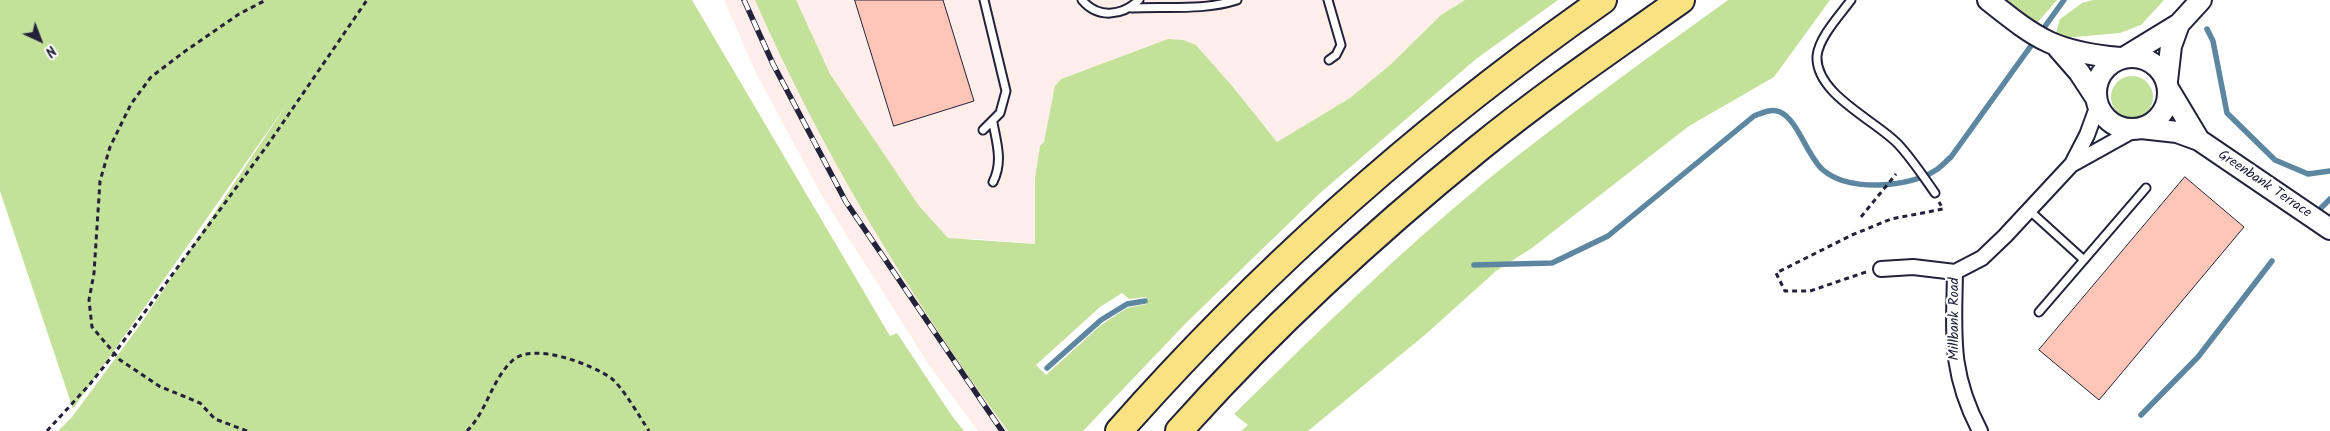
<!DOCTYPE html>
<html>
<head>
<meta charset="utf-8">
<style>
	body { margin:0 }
	#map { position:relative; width:2330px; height:431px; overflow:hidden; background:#fff; font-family:Kalam,sans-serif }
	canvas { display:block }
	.north { position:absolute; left:15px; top:15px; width:50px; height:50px; -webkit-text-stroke:4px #fff; paint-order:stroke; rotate:137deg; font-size:14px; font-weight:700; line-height:20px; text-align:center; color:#22223b }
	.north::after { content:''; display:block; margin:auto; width:18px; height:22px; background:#22223b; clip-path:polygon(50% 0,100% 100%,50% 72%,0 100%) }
</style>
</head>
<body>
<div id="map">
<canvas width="2330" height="431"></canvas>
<div class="north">N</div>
</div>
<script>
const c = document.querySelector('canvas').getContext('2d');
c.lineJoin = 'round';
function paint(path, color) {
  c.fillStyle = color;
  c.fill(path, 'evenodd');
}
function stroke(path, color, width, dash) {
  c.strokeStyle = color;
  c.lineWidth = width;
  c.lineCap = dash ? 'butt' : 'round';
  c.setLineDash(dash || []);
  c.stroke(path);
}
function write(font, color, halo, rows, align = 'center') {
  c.font = font + ' Kalam,sans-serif';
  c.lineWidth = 4.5;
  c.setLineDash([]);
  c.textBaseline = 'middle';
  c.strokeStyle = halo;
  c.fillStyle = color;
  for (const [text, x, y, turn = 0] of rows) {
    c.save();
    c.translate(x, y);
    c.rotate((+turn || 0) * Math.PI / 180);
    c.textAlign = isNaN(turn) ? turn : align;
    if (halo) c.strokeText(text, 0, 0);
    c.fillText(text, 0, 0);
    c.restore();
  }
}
paint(new Path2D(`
	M 724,0 L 1465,0 L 1441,15 L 1390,65 L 1350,98 L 1277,142 L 1233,87 L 1196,45 L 1183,40 L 1168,39 L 1061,79 L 1044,142 L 1040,146 L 1035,178 L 1035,244 L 978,239 L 948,239 L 1035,365 L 1046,375 L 1005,427 L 1008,431 L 978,431 L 931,368 L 822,196 L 756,73 Z`), '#ffeee9');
paint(new Path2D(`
	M 0,0 L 692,0 L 890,336 L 897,333 L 952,416 L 964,431 L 58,431 L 72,417 L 140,325 L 287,104 L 73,409 L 0,191 Z
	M 755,0 L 796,0 L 830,74 L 919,206 L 948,238 L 1035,244 L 1035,178 L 1040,146 L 1044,142 L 1055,86 L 1061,79 L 1168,39 L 1183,40 L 1196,45 L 1233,87 L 1277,142 L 1350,98 L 1390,65 L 1441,15 L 1465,0 L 1558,0 L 1476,59 L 1319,194 L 1186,323 L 1083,431 L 1008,431 L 1005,427 C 908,294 821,151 755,0 ZM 1122,293 L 1129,299 L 1146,297 L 1147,304 L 1127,308 L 1101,325 L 1046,375 L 1036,365 L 1100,307 Z
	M 1728,0 L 1830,0 L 1774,77 L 1689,126 L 1532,248 L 1496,271 L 1426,334 L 1308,431 L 1241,431 L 1248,425 L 1234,414 C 1316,334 1397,254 1486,181 C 1564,118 1646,59 1728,0 Z
	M 2005,0 L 2057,0 L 2036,24 Z
	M 2093,0 L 2164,0 L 2141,25 L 2120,33 L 2063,38 L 2056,33 L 2060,19 L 2082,3 Z
	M2111 97a21 21 0 1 1 42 0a21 21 0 1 1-42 0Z`), '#c4e199');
stroke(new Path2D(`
	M 2207,29 L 2213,41 L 2227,113 L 2275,160 L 2308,174 L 2330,171
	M 2318,211 L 2330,199
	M 1474,265 L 1552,263 L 1608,236 L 1754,116 C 1762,113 1771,108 1780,112 C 1798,120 1807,156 1823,170 C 1849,192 1909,188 1936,170 C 1942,166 1946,161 1951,157 L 2064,0
	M 1047,368 L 1101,320 L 1127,304 L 1145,301
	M 2141,415 L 2198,357 L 2272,261`), '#5d87a1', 5.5);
const building = new Path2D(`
	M 855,0 L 943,0 L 974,101 L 894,126 Z
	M 2185,177 L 2244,227 L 2099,400 L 2039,350 Z`);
paint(building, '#ffc5b6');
stroke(building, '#22223b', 1);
const lane = new Path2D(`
	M 1082,0 C 1098,19 1122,16 1139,0
	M 1328,0 L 1341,45 L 1336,55 L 1329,60
	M 1851,0 C 1840,15 1819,37 1817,56 C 1815,94 1875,120 1898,144 C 1912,159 1923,176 1935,193
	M 1131,8 C 1166,6 1203,11 1237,0
	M 983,130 L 1000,113 L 1006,91 L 984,0
	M 993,182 C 1003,162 997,144 993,123
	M 2030,211 L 2084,260
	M 2039,312 L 2146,188`);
const street = new Path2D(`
	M 2073,164 L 2136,129
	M 1881,269 L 1913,267 L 1955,272
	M 1980,431 C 1949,372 1954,335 1955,272 L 1982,258 L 2005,236 L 2072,164 L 2087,135 L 2098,105`);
const secondary = new Path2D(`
	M 1988,0 C 2038,40 2055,52 2120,58
	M 2058,48 L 2079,72 L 2096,98
	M2096 93a36 36 0 1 1 72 0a36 36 0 1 1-72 0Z
	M 2125,57 L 2179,24 L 2201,0
	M 2167,81 L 2171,46 L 2179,24
	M 2169,90 L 2199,140
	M 2141,128 L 2177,132 L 2199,140 L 2330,229`);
const highway = new Path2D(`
	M 1119,431 C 1262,269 1426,124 1603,0
	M 1179,431 C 1270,329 1373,234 1479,148 C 1544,95 1613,48 1681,0`);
stroke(lane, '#22223b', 11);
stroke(street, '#22223b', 18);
stroke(secondary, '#22223b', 24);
stroke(highway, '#22223b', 30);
stroke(new Path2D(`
	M 1861,217 L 1896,174
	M 1866,272 L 1810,291 L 1785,291 L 1776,273 L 1852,235 L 1891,219 L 1943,209 L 1939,202
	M 47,431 L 90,384 L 114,354 L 269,143 L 367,0
	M 247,431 L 215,419 L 200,403 L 159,386 L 120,360 L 92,327 L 89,300 L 94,273 L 100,181 L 110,147 L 131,104 L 151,77 L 184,52 L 239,14 L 266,0
	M 467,431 C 487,411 491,381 512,361 C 532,341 591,364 611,378 C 622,386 641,419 649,431`), '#22223b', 3, [5, 4]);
stroke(lane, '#fff', 7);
stroke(street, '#fff', 14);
stroke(secondary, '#fff', 20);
stroke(highway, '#f8e281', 26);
const rail = new Path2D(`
	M 744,0 L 773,64 L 846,202 L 1002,431`);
stroke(rail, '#22223b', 5.5);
stroke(rail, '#fff', 4, [11]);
write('14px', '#22223b', '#fff', [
	["Greenbank Terrace",2264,185,34],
	["Millbank Road",1956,319,-90]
]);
</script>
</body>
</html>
